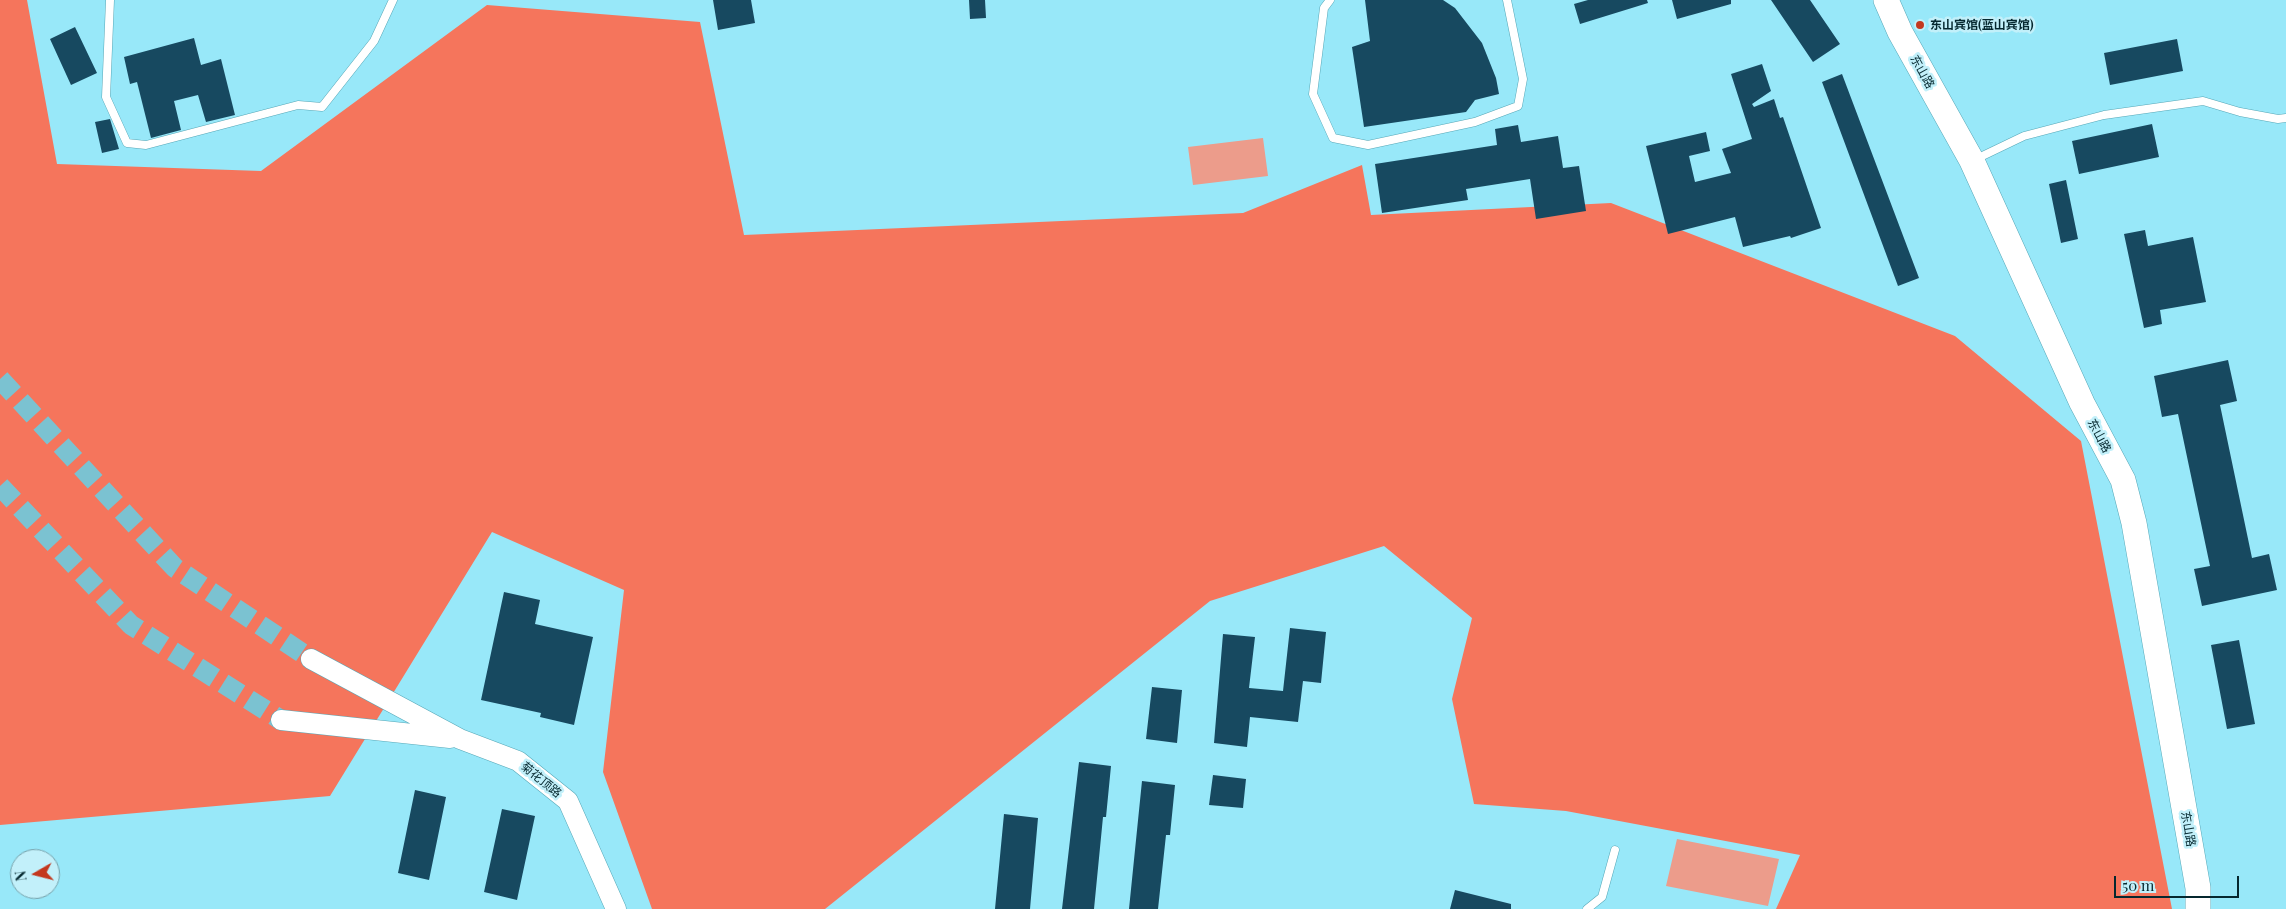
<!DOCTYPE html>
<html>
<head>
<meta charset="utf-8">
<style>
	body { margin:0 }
	#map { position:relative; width:2286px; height:909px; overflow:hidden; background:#98e8f9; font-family:"Playfair Display",serif }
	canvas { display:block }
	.north { position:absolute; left:10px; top:849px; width:50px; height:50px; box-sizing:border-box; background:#c2f0fa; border:1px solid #76a0a9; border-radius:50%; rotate:262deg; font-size:14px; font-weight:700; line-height:20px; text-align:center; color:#05282f }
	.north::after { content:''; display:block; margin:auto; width:18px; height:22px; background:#c3381e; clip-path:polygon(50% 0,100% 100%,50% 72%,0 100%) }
	.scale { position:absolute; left:2114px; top:876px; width:125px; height:22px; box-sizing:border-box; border:2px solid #05282f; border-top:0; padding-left:6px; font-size:15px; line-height:18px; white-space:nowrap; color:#05282f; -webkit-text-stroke:4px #c2f0fa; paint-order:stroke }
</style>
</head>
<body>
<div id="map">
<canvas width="2286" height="909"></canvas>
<div class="north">N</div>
<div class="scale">50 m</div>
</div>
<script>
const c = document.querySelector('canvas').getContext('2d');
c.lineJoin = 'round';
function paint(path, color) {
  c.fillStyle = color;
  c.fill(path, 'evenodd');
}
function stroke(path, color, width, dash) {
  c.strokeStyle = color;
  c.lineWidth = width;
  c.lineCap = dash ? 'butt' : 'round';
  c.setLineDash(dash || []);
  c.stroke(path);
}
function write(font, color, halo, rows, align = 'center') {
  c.font = font + ' "Playfair Display","Noto Sans SC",serif';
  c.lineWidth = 5;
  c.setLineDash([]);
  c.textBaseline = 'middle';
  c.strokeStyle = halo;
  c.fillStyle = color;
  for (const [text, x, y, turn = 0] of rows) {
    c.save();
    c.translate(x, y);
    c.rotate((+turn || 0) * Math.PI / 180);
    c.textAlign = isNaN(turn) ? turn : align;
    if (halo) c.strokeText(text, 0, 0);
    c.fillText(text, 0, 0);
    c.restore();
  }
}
paint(new Path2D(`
	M 1263,138 L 1268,176 L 1193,185 L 1188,147 Z
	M 1677,839 L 1779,859 L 1768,906 L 1666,886 Z`), '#ec9c8b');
paint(new Path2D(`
	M 0,0 L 27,0 L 57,164 L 261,171 L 487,5 L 700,22 L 744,235 L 1243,213 L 1362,165 L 1371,215 L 1611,203 L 1955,336 L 2081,441 L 2172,909 L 1776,909 L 1800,855 L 1566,811 L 1474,804 L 1452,699 L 1472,618 L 1384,546 L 1210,601 L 825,909 L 652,909 L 603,772 L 624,590 L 492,532 L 330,796 L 0,825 Z`), '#f5755c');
paint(new Path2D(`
	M 713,0 L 751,0 L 755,23 L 718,30 Z
	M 969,0 L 985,0 L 986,18 L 970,19 Z
	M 1365,0 L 1443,0 L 1455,8 L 1482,43 L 1496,78 L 1499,94 L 1475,100 L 1466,112 L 1364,127 L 1352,47 L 1370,41 Z
	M 1588,0 L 1647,0 L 1648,3 L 1580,24 L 1574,4 Z
	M 1672,0 L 1731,0 L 1731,4 L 1677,19 Z
	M 1771,0 L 1810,0 L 1840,44 L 1813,62 Z
	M 75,27 L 97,73 L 71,85 L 50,39 Z
	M 194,38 L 201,65 L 221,59 L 235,115 L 206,122 L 198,95 L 174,101 L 181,130 L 151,138 L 137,82 L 130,84 L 124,57 Z
	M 2177,39 L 2183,71 L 2110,85 L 2104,53 Z
	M 1762,64 L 1771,91 L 1752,104 L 1754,107 L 1774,99 L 1780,118 L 1783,117 L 1821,228 L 1791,238 L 1790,236 L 1743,247 L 1735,217 L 1668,234 L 1646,146 L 1706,132 L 1710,151 L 1689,156 L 1695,182 L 1731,173 L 1722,149 L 1752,139 L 1731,74 Z
	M 1842,74 L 1919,278 L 1898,286 L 1822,82 Z
	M 110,119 L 119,149 L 102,153 L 95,122 Z
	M 2152,124 L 2159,157 L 2079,174 L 2072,141 Z
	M 1518,125 L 1521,142 L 1558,136 L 1563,168 L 1579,166 L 1586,211 L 1536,219 L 1530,179 L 1466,189 L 1468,200 L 1382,213 L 1375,164 L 1497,145 L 1495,129 Z
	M 2066,180 L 2078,239 L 2061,243 L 2049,184 Z
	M 2145,230 L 2148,246 L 2193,237 L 2206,302 L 2160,310 L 2162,324 L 2144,328 L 2124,234 Z
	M 2228,360 L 2237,401 L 2220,405 L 2252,558 L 2269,554 L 2277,590 L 2202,606 L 2194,569 L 2210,566 L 2178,414 L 2162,417 L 2154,376 Z
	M 504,592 L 540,600 L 535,624 L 593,637 L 574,725 L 540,717 L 541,713 L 481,700 Z
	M 1290,628 L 1326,632 L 1321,683 L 1303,681 L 1298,722 L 1250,717 L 1247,747 L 1214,743 L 1223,634 L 1255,637 L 1249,688 L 1283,691 Z
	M 2239,640 L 2255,724 L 2227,729 L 2211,645 Z
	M 1152,687 L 1182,690 L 1177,743 L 1146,739 Z
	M 1079,762 L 1111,766 L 1106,817 L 1103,817 L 1094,909 L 1062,909 Z
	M 1213,775 L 1246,779 L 1243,808 L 1209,805 Z
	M 1142,781 L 1175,785 L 1170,835 L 1166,835 L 1158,909 L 1129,909 Z
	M 415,790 L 446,797 L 429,880 L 398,873 Z
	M 502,809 L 535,816 L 517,900 L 484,892 Z
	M 1004,814 L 1038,818 L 1030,909 L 995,909 Z
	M 1455,890 L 1511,904 L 1511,909 L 1450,909 Z`), '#174960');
stroke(new Path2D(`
	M 0,379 L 175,568 L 311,659
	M 0,486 L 131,625 L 281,720`), '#7bc2d1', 20, [20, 10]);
const service = new Path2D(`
	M 110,0 L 106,97 L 127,143 L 146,145 L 298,105 L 322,107 L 374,41 L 393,0
	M 1330,0 L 1324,8 L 1313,94 L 1333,138 L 1368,145 L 1475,122 L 1518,106 L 1523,79 L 1507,0
	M 1974,160 L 2024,136 L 2104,115 L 2203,101 L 2240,112 L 2278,119 L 2286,118
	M 1587,909 L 1602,897 L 1615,850`);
const tertiary = new Path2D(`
	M 311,659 L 460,739 L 518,761 L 568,801 L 616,909
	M 281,720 L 450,738`);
const primary = new Path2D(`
	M 1886,0 L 1900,32 L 1972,161 L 2082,403 L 2123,480 L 2134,523 L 2198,888 L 2198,909`);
stroke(service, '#56a7b7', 9);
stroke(tertiary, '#56a7b7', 21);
stroke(primary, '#56a7b7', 26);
stroke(service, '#fff', 8);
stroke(tertiary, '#fff', 20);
stroke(primary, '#fff', 25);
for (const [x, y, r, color] of [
	[1920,25,5,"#c3381e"]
]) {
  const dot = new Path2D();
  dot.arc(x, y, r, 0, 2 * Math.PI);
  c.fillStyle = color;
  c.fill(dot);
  stroke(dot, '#c2f0fa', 2);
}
write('bold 12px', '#05282f', '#c2f0fa', [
	["东山宾馆(蓝山宾馆)",1930,25]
], 'left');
write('12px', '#05282f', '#c2f0fa', [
	["东山路",1922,72,61],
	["东山路",2099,436,62],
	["菊花顶路",541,780,39],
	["东山路",2188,829,80]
]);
</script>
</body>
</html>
